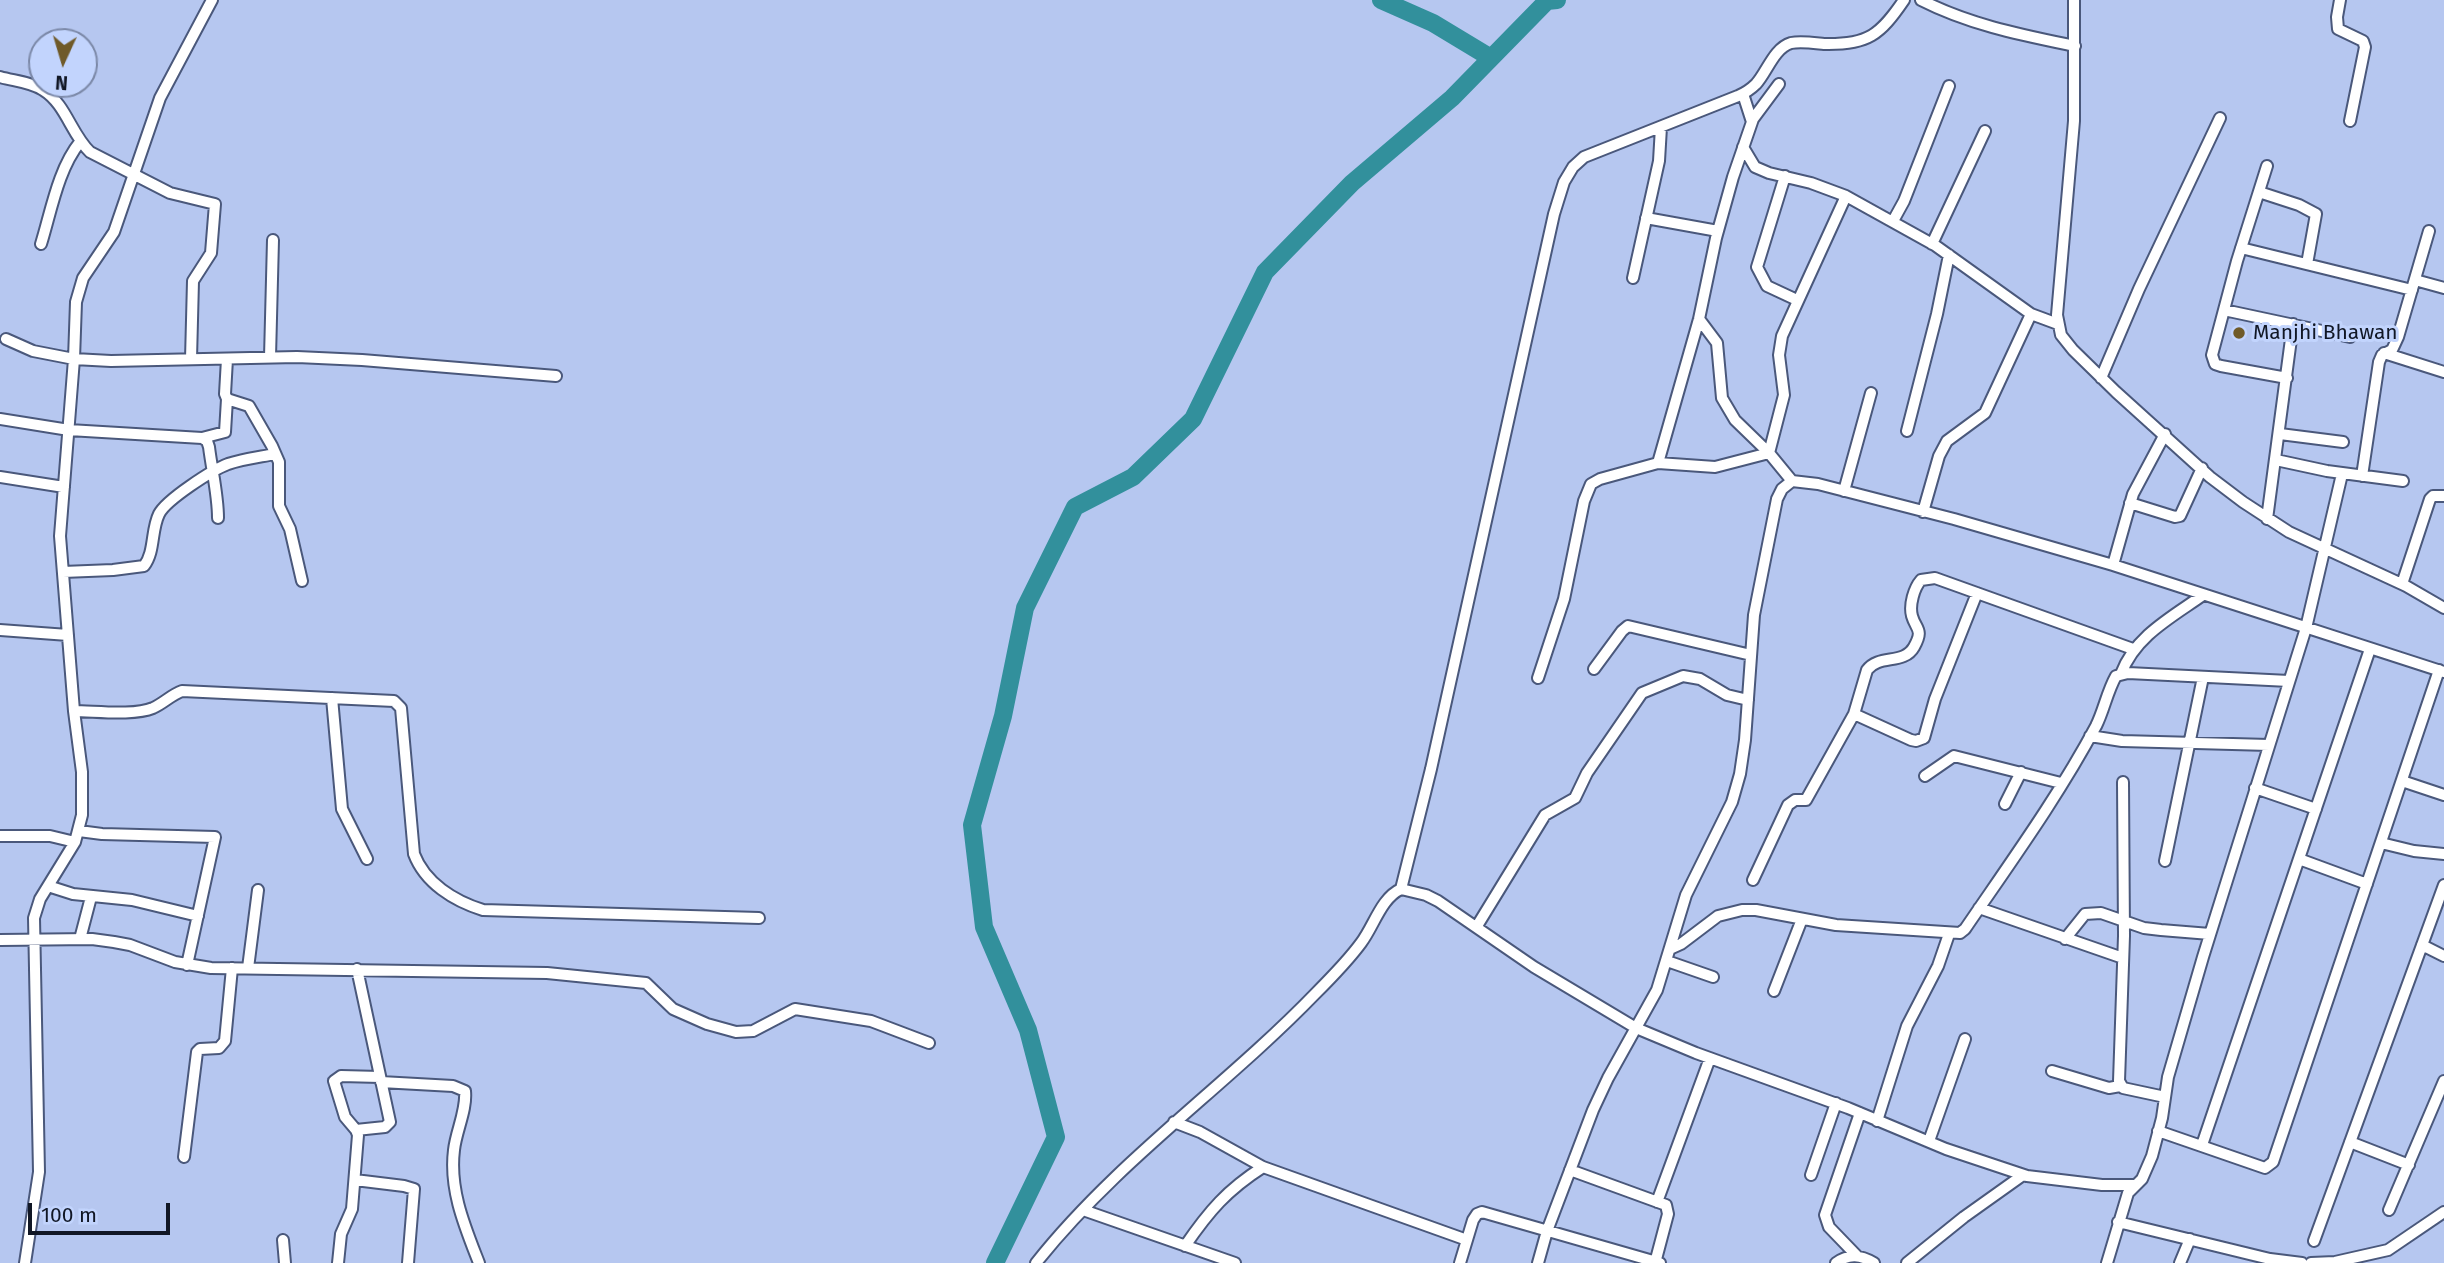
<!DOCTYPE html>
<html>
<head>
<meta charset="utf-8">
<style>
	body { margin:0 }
	#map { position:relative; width:2444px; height:1263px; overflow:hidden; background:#b6c7f0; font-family:"Fira Sans",sans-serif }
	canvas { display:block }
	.north { position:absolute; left:28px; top:28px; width:70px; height:70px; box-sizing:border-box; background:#c2d4fd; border:2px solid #7b88a7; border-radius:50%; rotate:184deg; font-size:19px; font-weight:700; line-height:28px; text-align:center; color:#111725 }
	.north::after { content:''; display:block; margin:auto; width:24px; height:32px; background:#6f5a29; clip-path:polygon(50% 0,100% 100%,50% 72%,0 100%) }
	.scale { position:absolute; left:28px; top:1203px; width:142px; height:32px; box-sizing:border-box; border:4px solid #111725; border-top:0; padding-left:9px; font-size:21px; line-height:24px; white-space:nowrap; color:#111725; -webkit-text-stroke:5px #c2d4fd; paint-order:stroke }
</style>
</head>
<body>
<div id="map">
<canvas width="2444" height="1263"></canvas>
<div class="north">N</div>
<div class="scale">100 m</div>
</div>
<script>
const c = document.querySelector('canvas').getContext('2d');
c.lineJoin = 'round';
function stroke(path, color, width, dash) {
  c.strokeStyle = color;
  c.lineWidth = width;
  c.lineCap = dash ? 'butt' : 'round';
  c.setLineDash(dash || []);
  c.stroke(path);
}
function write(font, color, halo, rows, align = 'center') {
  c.font = font + ' "Fira Sans",sans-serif';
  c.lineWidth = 6;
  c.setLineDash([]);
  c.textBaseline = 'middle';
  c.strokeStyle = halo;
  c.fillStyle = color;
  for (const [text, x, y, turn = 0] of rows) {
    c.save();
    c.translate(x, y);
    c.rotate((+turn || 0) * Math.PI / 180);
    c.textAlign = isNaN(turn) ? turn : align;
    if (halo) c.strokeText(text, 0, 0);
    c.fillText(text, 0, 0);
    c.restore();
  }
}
stroke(new Path2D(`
	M 1381,0 L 1433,23 L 1491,58
	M 995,1263 L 1056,1137 L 1028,1030 L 984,927 L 972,825 L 1003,716 L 1025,608 L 1075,507 L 1133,477 L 1193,419 L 1265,272 L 1352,183 L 1452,98 L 1547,1 L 1557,0`), '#32909c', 18);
const minor = new Path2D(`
	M 1921,0 C 1970,25 2022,35 2075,46
	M 2074,0 L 2074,121 L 2057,315 L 2061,335 L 2073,350 L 2116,392 L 2210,477 L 2243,502 L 2289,532 L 2406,586 L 2444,608
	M 2340,0 L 2337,17 L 2338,29 L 2363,41 L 2365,47 L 2350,121
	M 0,77 C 14,81 31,82 43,90 C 66,104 71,134 90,152 L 170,193 L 215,204 L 211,253 L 193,281 L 191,359
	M 1743,94 L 1752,122
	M 1743,147 L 1755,167 L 1769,173 L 1811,183 L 1846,196 L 1936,246 L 2031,314 L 2058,324
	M 2267,166 L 2237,261 L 2212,355 L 2215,364 L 2221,366 L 2287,378
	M 1785,176 L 1757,267 L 1767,286 L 1797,300
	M 2259,192 L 2299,205 L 2316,214 L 2307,264
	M 1646,218 L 1718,231
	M 1893,221 L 1904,201 L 1949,86
	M 41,244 C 51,212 58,169 80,142
	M 1932,244 L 1985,131
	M 2241,248 L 2412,290
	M 1633,278 L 1659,161 L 1661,127
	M 2415,280 L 2444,288
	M 2224,310 L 2350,337
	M 1699,319 L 1717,343 L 1722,398 L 1735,420 L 1769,453 L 1792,481
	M 6,339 L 33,351 L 74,359 L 111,361 L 297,357 L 362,360 L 556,376
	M 2384,353 L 2444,372
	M 270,357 L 273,240
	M 227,359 L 225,394 L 227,399 L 249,406 L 272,446 L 279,462 L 279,506 L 290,529 L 302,581
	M 2101,378 L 2139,289 L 2220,118
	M 0,419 L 69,430 L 202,438 L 207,441 L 209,447 C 212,471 218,495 218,518
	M 1907,431 L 1937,314 L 1949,255
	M 2280,434 L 2343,442
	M 202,438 L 225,432 L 227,399
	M 2276,460 L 2327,471 L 2403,481
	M 1658,463 L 1699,319 L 1716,238 L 1733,177 L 1753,119 L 1779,84
	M 2362,476 L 2379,362 L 2382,355 L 2392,350 L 2398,337 L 2429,231
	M 0,477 L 64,487
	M 1844,491 L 1871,393
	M 2130,503 L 2175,517 L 2180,516 L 2202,468
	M 1923,512 L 1939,456 L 1947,441 L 1985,413 L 2031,314
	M 2267,519 L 2293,324
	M 2113,565 L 2133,494 L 2165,434
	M 63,572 L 113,570 L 144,566 C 155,552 151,530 159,514 C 166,500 212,470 228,464 C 243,459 260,457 275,454
	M 2402,584 L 2430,499 L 2433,496 L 2444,496
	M 0,630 L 68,635
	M 1594,669 L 1622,631 L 1628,626 L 1751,655
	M 2121,674 C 2135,636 2172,617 2203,595
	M 1538,678 L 1564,599 L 1584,501 L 1591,484 L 1600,479 L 1658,463 L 1715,467 L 1769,453 L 1784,395 L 1779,355 L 1782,336 L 1846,196
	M 332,698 L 342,809 L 367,859
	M 74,711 C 95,711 134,716 153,708 C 164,703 171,695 182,691 L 394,701 L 401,708 L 414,854 C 425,883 454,901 483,910 L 759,918
	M 1854,714 L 1911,740 L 1916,741 L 1924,738 L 1935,699 L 1977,593
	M 2090,736 L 2122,741 L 2269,745
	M 1925,776 L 1954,756 L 2061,783
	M 2402,781 L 2444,795
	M 2123,782 L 2124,936 L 2119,1081 L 2123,1088 L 2165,1097
	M 2255,788 L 2316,809
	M 2005,804 L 2021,772
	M 79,831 L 102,834 L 215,837 L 187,965
	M 0,836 L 50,836 L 75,842
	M 2381,843 L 2414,851 L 2444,854
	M 2299,859 L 2367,884
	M 2165,861 L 2203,677
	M 1753,880 L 1788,805 L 1795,800 L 1806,800 L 1854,714 L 1867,670 C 1879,654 1904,665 1914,647 C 1924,629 1916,630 1912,616 C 1909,605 1914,588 1921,580 L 1935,578 L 2133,649
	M 48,886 L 73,894 L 132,900 L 198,916
	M 1401,889 L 1431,769 L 1554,214 L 1564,182 L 1573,167 L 1584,157 L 1738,96 C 1745,93 1751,89 1756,84 C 1767,72 1774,48 1791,43 C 1801,41 1814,43 1824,44 C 1868,45 1880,35 1904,0
	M 1979,908 L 2123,958
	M 1477,926 L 1545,815 L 1575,798 L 1587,773 L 1642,693 L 1683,676 L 1700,679 L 1727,695 L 1748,700
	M 80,939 L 91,897
	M 2065,939 L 2085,914 L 2101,913 L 2144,928 L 2161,930 L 2210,934
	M 0,940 L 92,939 L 114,942 L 130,945 L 175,962 L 211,968 L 547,973 L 646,983 L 673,1009 L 707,1024 L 736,1032 L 753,1031 L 795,1009 L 871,1021 L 929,1043
	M 2422,945 L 2444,956
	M 1670,949 L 1681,944 L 1718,916 L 1742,910 L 1756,910 L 1836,925 L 1960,933 L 1965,929 C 2010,863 2058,797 2096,726 C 2104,710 2107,692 2116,676 L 2128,673 L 2289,681
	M 1667,961 L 1713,977
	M 248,968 L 258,890
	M 1774,991 L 1802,919
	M 2052,1071 L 2109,1088 L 2120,1086
	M 381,1082 L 453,1086 L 465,1091 C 467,1110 456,1131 454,1150 C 449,1190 465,1227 479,1263
	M 1877,1121 L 1907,1026 L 1938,966 L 1949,934
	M 1174,1122 L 1200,1132 L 1263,1167 L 1467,1240
	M 356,1130 L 385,1127 L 390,1122 L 357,969
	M 2158,1131 L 2265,1168 L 2273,1162 L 2439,670
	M 1929,1141 L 1965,1039
	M 2350,1142 L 2409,1165
	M 2202,1145 L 2370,649
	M 184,1157 L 197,1052 L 200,1049 L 219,1048 L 225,1041 L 232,968
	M 1570,1170 L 1666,1205 L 1668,1214 L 1655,1263
	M 1811,1175 L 1836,1103
	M 355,1180 L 404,1186 L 414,1189 L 408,1263
	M 1657,1202 L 1710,1058
	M 1083,1210 L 1235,1263
	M 2389,1210 L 2444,1081
	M 2118,1222 L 2270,1259 L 2302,1263
	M 283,1240 L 285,1263
	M 2314,1241 L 2444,885
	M 1185,1246 C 1209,1211 1227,1190 1263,1167
	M 1857,1256 L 1829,1227 L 1825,1215 L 1860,1113
	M 25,1263 L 39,1172 L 34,918 L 40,899 L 75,842 L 82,815 L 82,772 L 74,711 L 60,536 L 74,359 L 76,302 L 83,278 L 114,232 L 160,98 L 212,0
	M 338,1263 L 341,1234 L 352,1209 L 358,1135 L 356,1130 L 345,1117 L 334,1081 L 341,1076 L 380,1077
	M 1036,1263 C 1117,1161 1225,1087 1315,994 C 1331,978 1347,962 1361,943 C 1374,926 1381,898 1401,889 L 1426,895 L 1438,901 L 1534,967 L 1636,1028 L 1696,1053 L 1848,1108 L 1946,1149 L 2027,1176 L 2102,1185 L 2133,1185
	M 1460,1263 L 1473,1220 L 1477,1214 L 1482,1212 L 1660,1263
	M 1538,1263 L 1547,1231 L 1593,1110 L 1608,1078 L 1657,990 L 1686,895 L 1732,802 L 1740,774 L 1745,740 L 1754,615 L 1777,499 L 1782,489 L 1792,481 L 1818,484 L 1954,519 L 2113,565 L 2444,672
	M 1836,1263 C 1849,1253 1861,1255 1874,1263
	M 1907,1263 L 1964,1217 L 2023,1175
	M 2107,1263 L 2128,1193 L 2142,1179 L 2152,1156 L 2162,1118 L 2168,1077 L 2203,957 L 2306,628 L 2342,474
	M 2180,1263 L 2190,1239
	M 2311,1263 L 2335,1262 L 2388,1250 L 2444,1212`);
stroke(minor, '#4a587b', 14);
stroke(minor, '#fff', 10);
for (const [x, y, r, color] of [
	[2239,333,7,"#6f5a29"]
]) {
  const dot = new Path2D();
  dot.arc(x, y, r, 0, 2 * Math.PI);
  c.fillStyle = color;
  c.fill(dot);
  stroke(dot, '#c2d4fd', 2.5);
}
write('21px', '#111725', '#c2d4fd', [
	["Manjhi Bhawan",2253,333]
], 'left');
</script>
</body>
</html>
